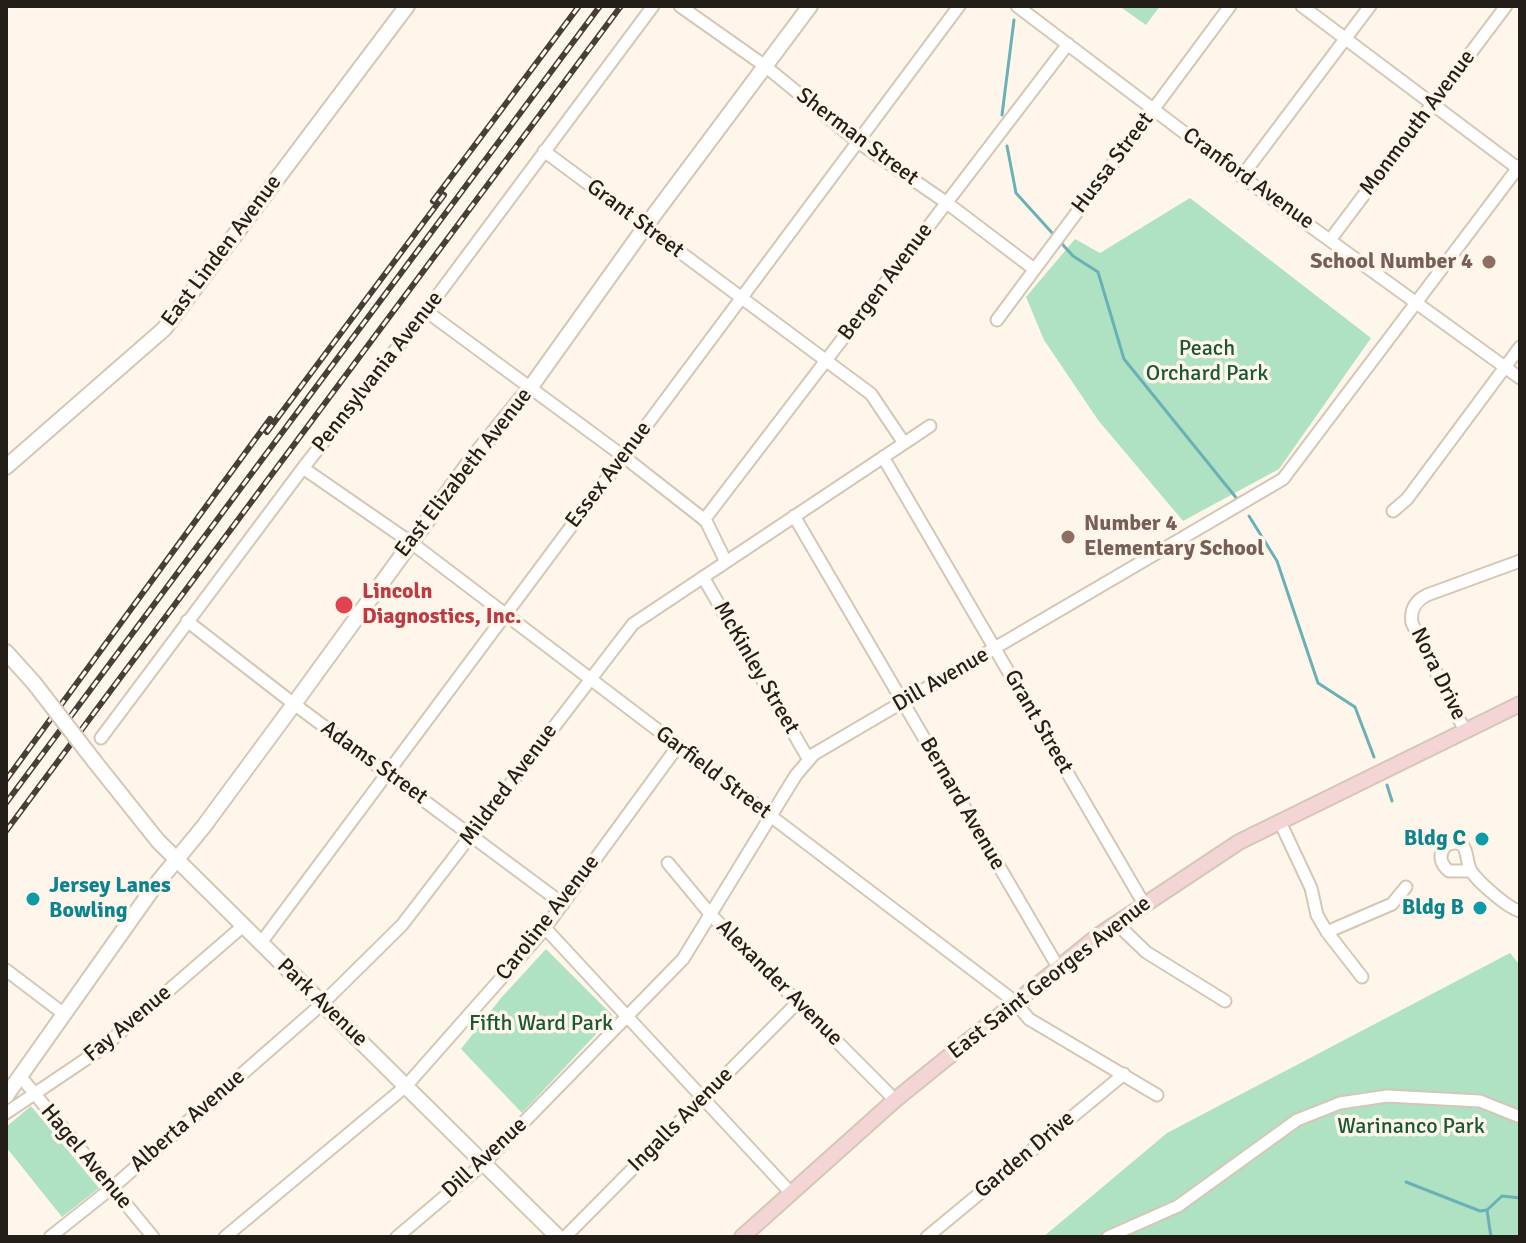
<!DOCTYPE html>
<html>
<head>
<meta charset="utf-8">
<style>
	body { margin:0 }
	#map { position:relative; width:1526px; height:1243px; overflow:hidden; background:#fff6eb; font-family:Signika,sans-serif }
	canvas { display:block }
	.frame { position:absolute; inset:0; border:8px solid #241e18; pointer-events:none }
</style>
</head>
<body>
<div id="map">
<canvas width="1526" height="1243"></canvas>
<div class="frame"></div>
</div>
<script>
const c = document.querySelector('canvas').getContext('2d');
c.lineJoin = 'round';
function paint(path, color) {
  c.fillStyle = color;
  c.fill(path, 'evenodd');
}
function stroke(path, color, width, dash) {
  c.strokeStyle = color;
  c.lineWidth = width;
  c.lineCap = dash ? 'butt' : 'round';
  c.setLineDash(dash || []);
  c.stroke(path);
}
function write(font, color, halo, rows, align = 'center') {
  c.font = font + ' Signika,sans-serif';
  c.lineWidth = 7;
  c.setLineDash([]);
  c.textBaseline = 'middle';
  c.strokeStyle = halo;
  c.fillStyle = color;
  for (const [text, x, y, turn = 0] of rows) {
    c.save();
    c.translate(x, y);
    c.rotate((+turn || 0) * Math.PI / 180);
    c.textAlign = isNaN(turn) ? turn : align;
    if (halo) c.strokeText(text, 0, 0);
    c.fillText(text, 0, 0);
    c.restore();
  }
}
paint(new Path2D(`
	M 1119,6 L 1160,6 L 1146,25 Z
	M 1190,198 L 1371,338 L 1279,469 L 1183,521 L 1098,420 L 1044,340 L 1026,297 L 1075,239 L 1100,253 Z
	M 546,949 L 613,1016 L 522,1113 L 461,1049 L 501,998 Z
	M 1510,953 L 1520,965 L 1520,1237 L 1043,1237 L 1167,1133 Z
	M 31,1106 L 99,1188 L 62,1217 L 6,1147 L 6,1127 Z`), '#aee2c2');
stroke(new Path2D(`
	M 1002,115 L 1014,20
	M 1007,146 L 1016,193 L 1073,256 L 1098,272 L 1124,359 L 1238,500
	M 1249,516 L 1277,561 L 1318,683 L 1355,707 L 1374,757
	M 1387,785 L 1392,801
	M 1406,1182 L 1480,1211 L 1487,1210 L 1502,1196 L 1520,1198
	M 1487,1210 L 1491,1237`), '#6ab1b7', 3);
const minor = new Path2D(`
	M 680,6 L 765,66 L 858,142 L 947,203 L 1034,269
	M 1017,6 L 1252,184 L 1520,378
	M 1302,6 L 1520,170
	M 544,151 L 871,394 L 904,443
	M 1242,176 L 1370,6
	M 1330,240 L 1506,6
	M 426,311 L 623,456 L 706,521 L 726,562
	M 997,320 L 1230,6
	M 883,457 L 1144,904
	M 303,468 L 413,544 L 1014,1001 L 1029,1019 L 1157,1095
	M 1393,511 L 1407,499 L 1520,347
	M 794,516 L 1058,967
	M 704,520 L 1068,44
	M 703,577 L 809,760
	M 187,621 L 294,704 L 563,904
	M 1465,731 L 1412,623 C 1410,610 1415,601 1427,595 L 1520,561
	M 101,738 L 303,468 L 426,311 L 653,6
	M 1280,822 L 1311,888 L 1317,915 L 1327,932 L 1362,977
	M 668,863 L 711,915 L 895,1100
	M 1471,871 L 1449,871 C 1440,864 1438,854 1446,845 C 1471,836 1464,859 1471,871 C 1478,882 1509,909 1520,911
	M 1116,923 L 1146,952 L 1225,1001
	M 545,928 L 790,1192
	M 1327,932 L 1392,904 L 1406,887
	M 260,944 L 959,6
	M 6,970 L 64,1014
	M 20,1076 L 153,1237
	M 6,1113 L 101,1049 L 243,926
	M 50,1237 L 113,1187 L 323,1003 L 402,925 L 633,624 L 930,426
	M 225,1237 L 406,1086 L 542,932 L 678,746
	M 397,1237 L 482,1165 L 683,959 L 796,775 L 814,754 L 1283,479 L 1520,165
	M 565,1237 L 798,1002
	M 927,1237 L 1124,1074
	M 1108,1237 L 1178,1206 L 1297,1120 L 1340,1103 L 1387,1096 L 1480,1101 L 1520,1117`);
const tertiary = new Path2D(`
	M 6,467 L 164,329 L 407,6
	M 6,652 L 34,683
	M 95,762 L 158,841 L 558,1237
	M 6,1096 L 154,887 L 204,826 L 294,704 L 469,463 L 530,388 L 645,227 L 810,6`);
const secondary = new Path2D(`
	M 742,1237 L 895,1100 L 1099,935 L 1239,842 L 1520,704`);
stroke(minor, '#d5c7b5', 15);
stroke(tertiary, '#d5c7b5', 18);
stroke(secondary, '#d5c7b5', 18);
stroke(minor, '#fff', 11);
stroke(tertiary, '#fff', 14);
stroke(secondary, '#f3d5d5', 14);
const rail = new Path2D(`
	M 433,201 L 579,6
	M 267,432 L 444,195
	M 6,780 L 270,419
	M 6,803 L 600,6
	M 6,831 L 621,6`);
stroke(rail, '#453f38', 6);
stroke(rail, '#fff6eb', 3, [9]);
const tertiaryBridge = new Path2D(`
	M 34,683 L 95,762`);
stroke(tertiaryBridge, '#d5c7b5', 18, []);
stroke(tertiaryBridge, '#fff', 14);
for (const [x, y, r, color] of [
	[1489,262,8,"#8d6e63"],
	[1068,537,8,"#8d6e63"],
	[344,605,10,"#e0444e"],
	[1482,839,8,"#0f9aa8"],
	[33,899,8,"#0f9aa8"],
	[1480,908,8,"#0f9aa8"]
]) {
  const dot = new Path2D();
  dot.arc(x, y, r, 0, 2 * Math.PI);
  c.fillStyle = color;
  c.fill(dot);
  stroke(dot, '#fff6eb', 3);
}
write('22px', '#241e18', '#fff6eb', [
	["Monmouth Avenue",1418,123,-53],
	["Sherman Street",857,137,37],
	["Hussa Street",1113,163,-53],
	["Cranford Avenue",1248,179,36],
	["Grant Street",635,219,37],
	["East Linden Avenue",222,251,-53],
	["Bergen Avenue",886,282,-53],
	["Pennsylvania Avenue",378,372,-52],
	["East Elizabeth Avenue",464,473,-52],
	["Essex Avenue",609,475,-53],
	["McKinley Street",756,668,60],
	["Nora Drive",1438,674,64],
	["Dill Avenue",941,680,-30],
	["Grant Street",1038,722,60],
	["Adams Street",374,763,36],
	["Garfield Street",713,773,37],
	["Mildred Avenue",509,785,-53],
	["Bernard Avenue",962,804,60],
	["Caroline Avenue",548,918,-52],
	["East Saint Georges Avenue",1050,978,-38],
	["Alexander Avenue",779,983,45],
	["Park Avenue",322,1003,44],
	["Fay Avenue",128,1024,-40],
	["Ingalls Avenue",681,1120,-45],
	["Alberta Avenue",188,1121,-41],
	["Garden Drive",1025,1155,-40],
	["Hagel Avenue",86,1157,50],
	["Dill Avenue",485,1158,-43]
]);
write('bold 22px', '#785e54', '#fff6eb', [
	["School Number 4",1473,262],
	["Number 4",1084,524,"left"],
	["Elementary School",1084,549,"left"]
], 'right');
write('22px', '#1a5738', '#fff6eb', [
	["Peach",1207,349],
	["Orchard Park",1207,374],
	["Fifth Ward Park",541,1024],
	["Warinanco Park",1411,1127]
]);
write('bold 22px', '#be3a42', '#fff6eb', [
	["Lincoln",362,592],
	["Diagnostics, Inc.",362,617]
], 'left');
write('bold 22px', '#0d838f', '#fff6eb', [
	["Bldg C",1466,839],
	["Jersey Lanes",49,886,"left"],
	["Bowling",49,911,"left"],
	["Bldg B",1464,908]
], 'right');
</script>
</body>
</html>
